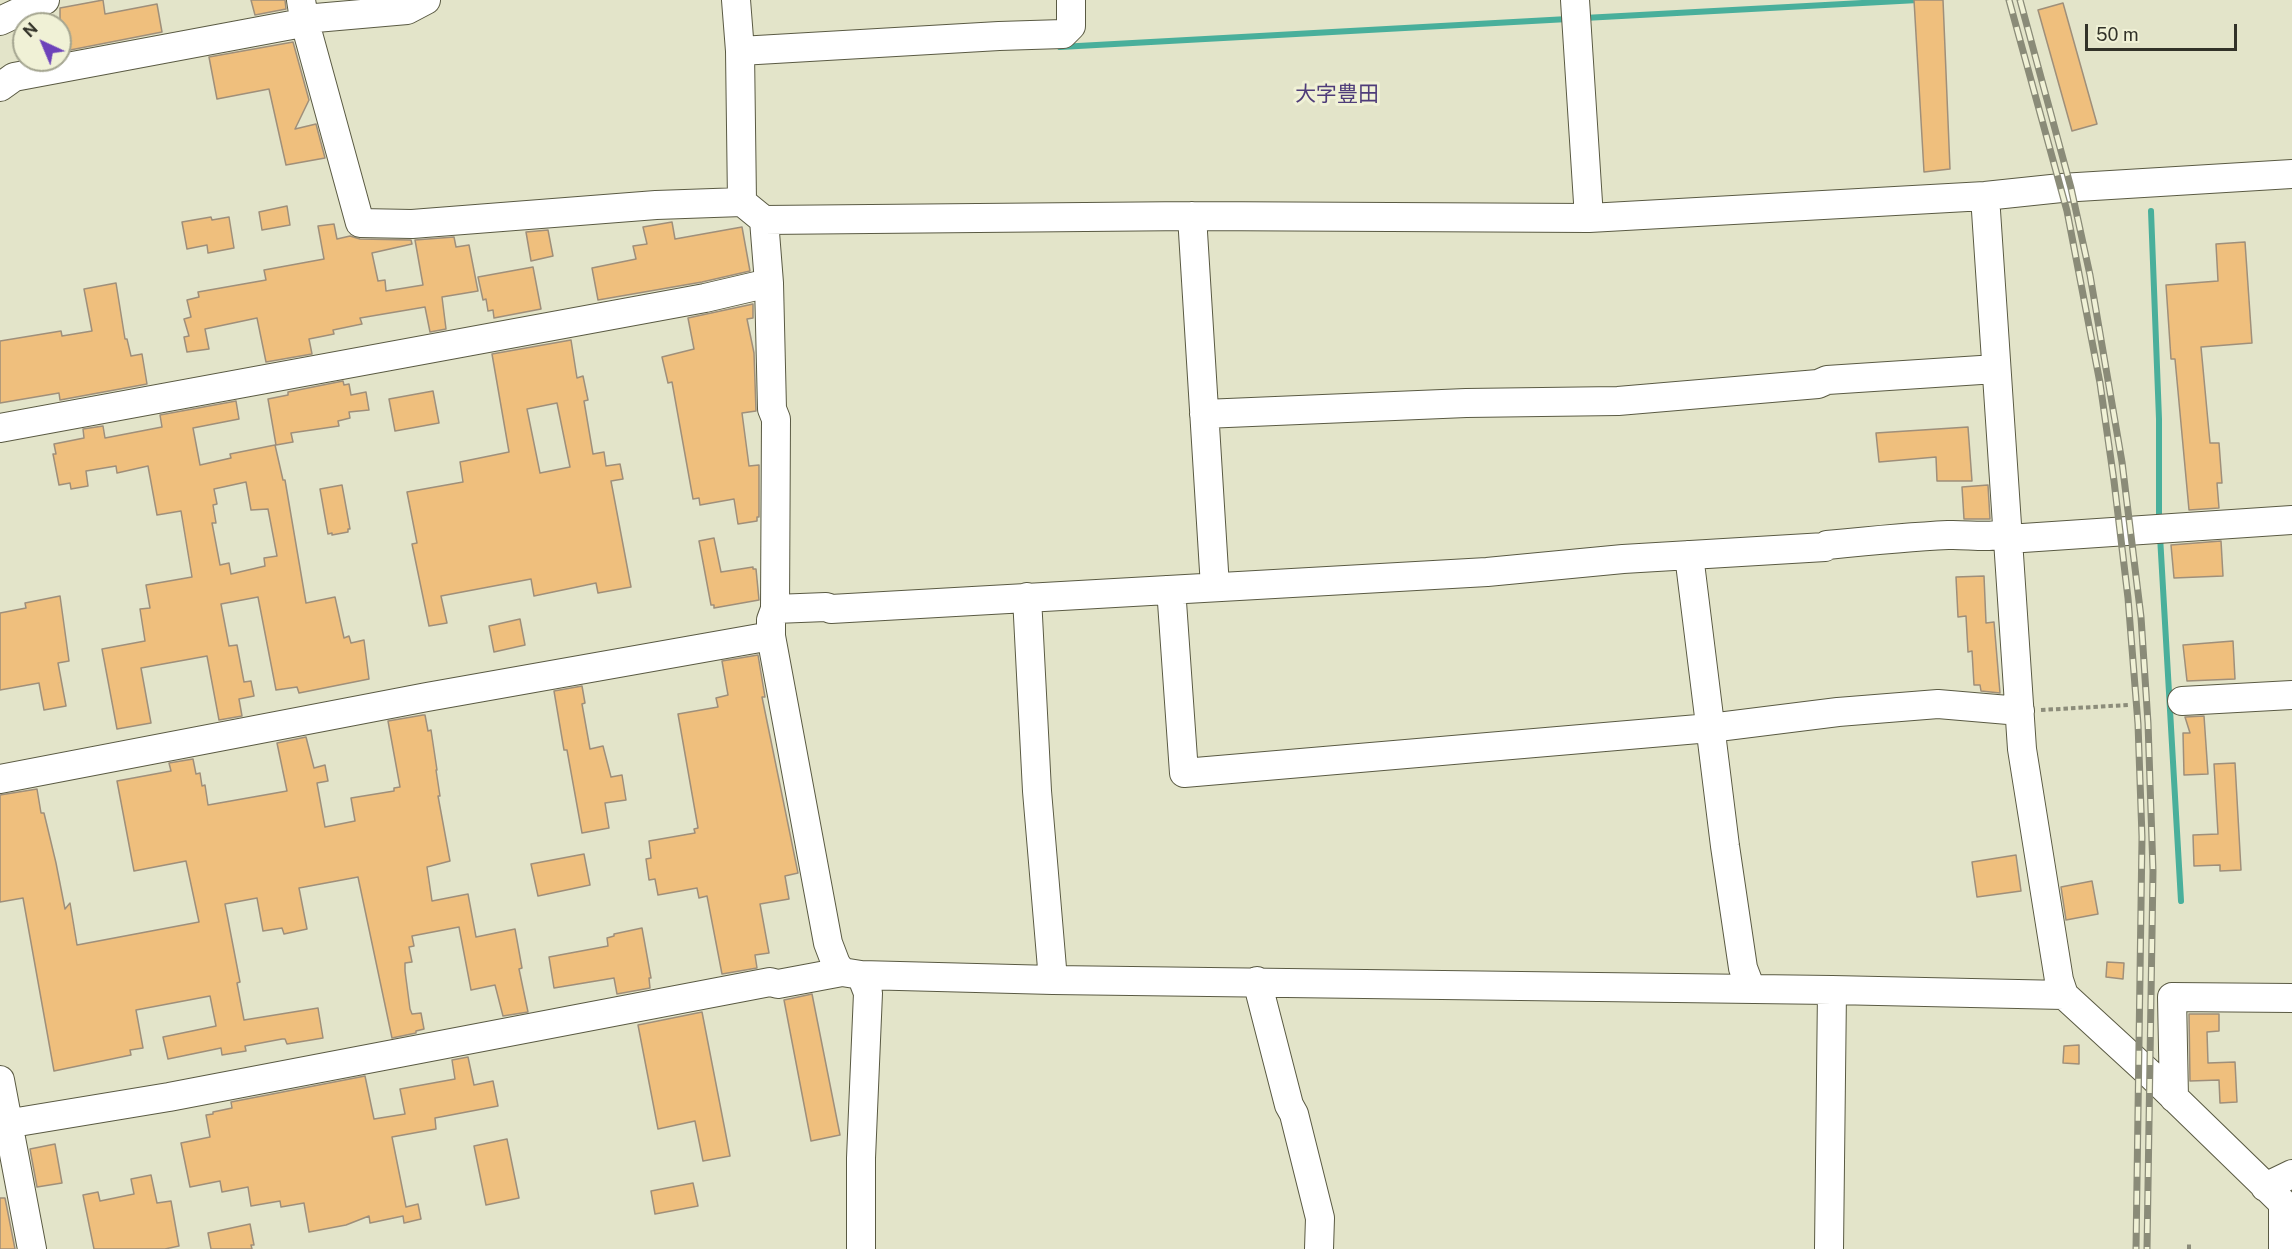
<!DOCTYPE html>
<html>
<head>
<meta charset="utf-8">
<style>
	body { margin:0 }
	#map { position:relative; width:2292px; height:1249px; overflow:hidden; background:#e3e4c9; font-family:"Public Sans",sans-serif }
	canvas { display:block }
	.north { position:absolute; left:12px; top:12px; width:60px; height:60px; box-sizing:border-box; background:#f0f1d6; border:2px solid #a4a590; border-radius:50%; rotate:316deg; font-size:16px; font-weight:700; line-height:24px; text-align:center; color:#323228 }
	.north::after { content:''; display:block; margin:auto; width:21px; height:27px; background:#6d42ba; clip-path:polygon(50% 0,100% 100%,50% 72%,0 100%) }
	.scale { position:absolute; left:2085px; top:24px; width:152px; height:27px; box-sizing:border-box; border:3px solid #323228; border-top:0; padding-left:8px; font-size:18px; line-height:21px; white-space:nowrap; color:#323228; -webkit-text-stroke:4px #f0f1d6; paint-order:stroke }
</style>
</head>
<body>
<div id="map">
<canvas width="2292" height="1249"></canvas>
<div class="north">N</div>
<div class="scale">50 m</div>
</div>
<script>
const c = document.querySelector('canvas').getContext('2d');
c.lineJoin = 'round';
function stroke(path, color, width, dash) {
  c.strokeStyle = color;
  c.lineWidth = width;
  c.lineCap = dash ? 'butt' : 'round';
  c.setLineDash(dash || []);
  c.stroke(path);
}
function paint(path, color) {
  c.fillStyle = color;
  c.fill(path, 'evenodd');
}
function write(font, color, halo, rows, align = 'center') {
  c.font = font + ' "Public Sans","Noto Sans JP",sans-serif';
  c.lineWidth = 6;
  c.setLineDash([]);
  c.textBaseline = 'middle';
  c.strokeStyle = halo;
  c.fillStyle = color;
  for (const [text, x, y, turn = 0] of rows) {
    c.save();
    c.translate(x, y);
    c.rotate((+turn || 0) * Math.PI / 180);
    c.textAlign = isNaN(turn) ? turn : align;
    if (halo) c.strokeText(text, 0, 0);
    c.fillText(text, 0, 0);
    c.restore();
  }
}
stroke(new Path2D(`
	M 1584,18 L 1918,0
	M 1060,47 L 1568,19
	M 2151,211 L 2159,419 L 2159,522
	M 2160,536 L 2181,901`), '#49af9b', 6);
const building = new Path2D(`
	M 103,0 L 105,14 L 157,4 L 162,32 L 60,52 L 60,8 Z
	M 251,0 L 285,0 L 286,9 L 255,15 Z
	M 1914,0 L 1943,0 L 1950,169 L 1924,172 Z
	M 2063,3 L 2097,124 L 2072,131 L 2038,10 Z
	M 293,42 L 309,100 L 295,129 L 316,124 L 325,158 L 286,165 L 269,89 L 217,99 L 209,57 Z
	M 287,206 L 290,225 L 262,230 L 259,212 Z
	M 211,217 L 212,220 L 229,217 L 234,248 L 208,253 L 207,245 L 187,249 L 182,222 Z
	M 672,222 L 675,239 L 742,227 L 750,271 L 702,282 L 598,300 L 592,268 L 636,259 L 633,246 L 647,244 L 643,227 Z
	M 334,224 L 337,239 L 350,236 L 360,239 L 411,240 L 412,244 L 372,253 L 378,281 L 385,280 L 386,291 L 423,285 L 415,240 L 454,237 L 456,247 L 469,245 L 478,291 L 442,297 L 446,329 L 430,332 L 425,307 L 360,318 L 362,324 L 333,330 L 334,334 L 309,339 L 312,354 L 266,362 L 257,318 L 205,329 L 209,349 L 187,352 L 184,337 L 189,336 L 184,319 L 191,317 L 187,300 L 199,297 L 198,292 L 266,280 L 264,270 L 324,259 L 318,226 Z
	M 548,230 L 553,256 L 531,261 L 526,232 Z
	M 2245,242 L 2252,343 L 2201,347 L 2210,443 L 2219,443 L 2222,483 L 2217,483 L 2219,508 L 2189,510 L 2175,359 L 2171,359 L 2166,285 L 2218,281 L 2216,244 Z
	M 533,267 L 541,309 L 494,318 L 493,310 L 488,311 L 486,299 L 483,300 L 478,277 Z
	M 116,283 L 125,339 L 127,339 L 131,356 L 142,354 L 147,384 L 60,400 L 59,393 L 0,403 L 0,341 L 61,331 L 62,336 L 92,331 L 84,289 Z
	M 753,304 L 753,318 L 747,319 L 754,353 L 756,411 L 742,413 L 749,466 L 759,465 L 759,517 L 757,517 L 757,521 L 738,524 L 734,499 L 700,505 L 699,498 L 693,499 L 672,382 L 668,383 L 662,357 L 694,349 L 688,318 Z
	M 571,340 L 577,378 L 583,376 L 588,400 L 584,401 L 593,454 L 604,452 L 606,466 L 620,464 L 623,479 L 611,481 L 631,587 L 598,593 L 596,583 L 534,596 L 531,579 L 441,596 L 447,623 L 429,626 L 412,544 L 417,543 L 407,492 L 463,482 L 460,462 L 509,452 L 492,354 ZM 557,403 L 570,467 L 540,473 L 527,409 Z
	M 343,381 L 344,385 L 349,384 L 351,395 L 366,392 L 369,410 L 349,412 L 350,418 L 338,421 L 339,426 L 291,433 L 293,442 L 276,445 L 268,399 L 288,395 L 288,392 Z
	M 433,391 L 439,423 L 395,431 L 389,399 Z
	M 236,401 L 239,419 L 193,428 L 200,465 L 231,458 L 230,454 L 275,445 L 283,480 L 285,480 L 306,603 L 335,597 L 344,638 L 349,636 L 351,643 L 364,640 L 369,679 L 299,693 L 297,687 L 276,690 L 258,597 L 221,604 L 229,646 L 237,645 L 244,682 L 251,681 L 254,696 L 239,699 L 242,716 L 219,720 L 207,656 L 141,668 L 151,723 L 117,729 L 102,649 L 145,641 L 140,609 L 150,608 L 146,585 L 192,577 L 181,511 L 157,515 L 148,466 L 117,473 L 116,466 L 86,471 L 88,486 L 71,489 L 70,483 L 59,485 L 53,454 L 56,454 L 54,444 L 84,438 L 83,429 L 103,426 L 105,438 L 162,427 L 160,415 ZM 246,482 L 251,510 L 268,509 L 277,556 L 264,558 L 265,566 L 231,574 L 229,563 L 220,565 L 212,523 L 216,523 L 213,505 L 217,504 L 214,489 Z
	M 1968,427 L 1972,481 L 1937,481 L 1936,457 L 1879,462 L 1876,433 Z
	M 342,485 L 350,529 L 348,529 L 348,532 L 332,535 L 332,533 L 328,534 L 320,489 Z
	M 1988,485 L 1990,519 L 1964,519 L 1962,487 Z
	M 714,538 L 721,572 L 753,567 L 753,569 L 756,569 L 759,600 L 714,608 L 714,605 L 711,605 L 699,541 Z
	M 2221,541 L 2223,576 L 2174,578 L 2171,545 Z
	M 1984,576 L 1986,623 L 1994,622 L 2000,693 L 1981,691 L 1980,685 L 1974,685 L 1972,651 L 1968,652 L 1966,616 L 1958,617 L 1956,577 Z
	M 60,596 L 69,661 L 58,663 L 66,706 L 44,710 L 39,683 L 0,690 L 0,613 L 26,608 L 25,603 Z
	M 520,619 L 525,645 L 494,652 L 489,626 Z
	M 2233,641 L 2235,679 L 2187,681 L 2183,645 Z
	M 758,655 L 765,697 L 762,697 L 798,873 L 785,876 L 789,899 L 760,904 L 769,953 L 755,955 L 757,968 L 722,974 L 707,896 L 699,898 L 697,888 L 658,895 L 655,879 L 649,880 L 646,859 L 651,858 L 649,841 L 695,833 L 694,829 L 698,828 L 678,714 L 718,707 L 716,698 L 728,695 L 722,661 Z
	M 582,686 L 585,703 L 582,704 L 590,749 L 603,746 L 611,777 L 622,775 L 626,800 L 605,803 L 609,828 L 582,833 L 567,750 L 564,750 L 554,691 Z
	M 423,715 L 425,715 L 428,731 L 431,730 L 437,770 L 436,770 L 440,796 L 438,796 L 450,861 L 427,867 L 432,901 L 468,894 L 476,937 L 515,929 L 522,968 L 519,969 L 528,1012 L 503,1016 L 495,985 L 471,990 L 459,927 L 412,936 L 414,946 L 409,947 L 412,962 L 405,963 L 405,971 L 410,1009 L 412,1014 L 421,1013 L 424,1029 L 416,1031 L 416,1033 L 392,1038 L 358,877 L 299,888 L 307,929 L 284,934 L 282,928 L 263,931 L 257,898 L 225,904 L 240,982 L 237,983 L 244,1020 L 318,1008 L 323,1038 L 287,1044 L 285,1039 L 282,1039 L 245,1046 L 246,1051 L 222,1055 L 221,1048 L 168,1059 L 163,1037 L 216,1026 L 210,996 L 136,1010 L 143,1048 L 130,1050 L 131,1055 L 54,1071 L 23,898 L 0,902 L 0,795 L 37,789 L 41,813 L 44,813 L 56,863 L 65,909 L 70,903 L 77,945 L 199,922 L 186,861 L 134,871 L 117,781 L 171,771 L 169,763 L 193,759 L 196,774 L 200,773 L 202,786 L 205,785 L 208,805 L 287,791 L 277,743 L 306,737 L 314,768 L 325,765 L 328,781 L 317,783 L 325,827 L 355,821 L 351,798 L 394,791 L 394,788 L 400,787 L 388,721 Z
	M 2204,716 L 2208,774 L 2184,775 L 2183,733 L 2190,733 L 2185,717 Z
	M 2235,763 L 2241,870 L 2220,871 L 2220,865 L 2194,866 L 2193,835 L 2218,834 L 2214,764 Z
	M 584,854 L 590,885 L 538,896 L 531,864 Z
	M 2016,855 L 2021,891 L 1977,897 L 1972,862 Z
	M 2092,881 L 2098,914 L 2066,920 L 2061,887 Z
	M 642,928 L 651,978 L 649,978 L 650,988 L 617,994 L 614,978 L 554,988 L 549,957 L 608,946 L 607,938 L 614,936 L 614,934 Z
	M 2107,962 L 2124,963 L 2123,979 L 2106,977 Z
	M 812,994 L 840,1135 L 811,1141 L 784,1000 Z
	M 702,1012 L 730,1156 L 703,1161 L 695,1121 L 658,1129 L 638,1025 Z
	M 2189,1014 L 2219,1014 L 2219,1031 L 2207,1032 L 2208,1063 L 2235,1062 L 2237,1102 L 2220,1103 L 2219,1080 L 2190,1081 Z
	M 2079,1045 L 2079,1064 L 2063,1063 L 2064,1046 Z
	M 468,1057 L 474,1085 L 493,1081 L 498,1106 L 435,1118 L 436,1129 L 392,1137 L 406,1207 L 418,1204 L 421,1219 L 404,1223 L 403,1216 L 370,1223 L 369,1216 L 346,1225 L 309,1232 L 304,1203 L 281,1207 L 280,1201 L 251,1206 L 248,1187 L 222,1192 L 220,1181 L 190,1187 L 181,1143 L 210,1137 L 206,1115 L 213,1114 L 213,1112 L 232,1108 L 231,1102 L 365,1076 L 374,1119 L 405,1114 L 400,1089 L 455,1079 L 452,1060 Z
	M 507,1139 L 519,1198 L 486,1205 L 474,1146 Z
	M 55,1144 L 62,1183 L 37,1187 L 30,1149 Z
	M 151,1175 L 157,1203 L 171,1201 L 179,1246 L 165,1249 L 94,1249 L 83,1195 L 98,1192 L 100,1201 L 134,1194 L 131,1179 Z
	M 693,1183 L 698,1206 L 655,1214 L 651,1191 Z
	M 0,1198 L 5,1198 L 15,1249 L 0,1249 Z
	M 250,1224 L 254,1245 L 251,1245 L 252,1249 L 211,1249 L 208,1233 Z`);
paint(building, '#efbf7d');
stroke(building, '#9f8f7a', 1.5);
const minor = new Path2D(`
	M 301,0 L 304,19 L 360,223 L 412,224 L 656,205 L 742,202 L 764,220 L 1192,216 L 1589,218 L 1985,196 L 2061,188 L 2292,174
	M 736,0 L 740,51 L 742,202
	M 1575,0 L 1589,218
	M 0,21 L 45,0
	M 740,51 L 999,36 L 1063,34 L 1071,26 L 1071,0
	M 0,87 L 14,77 L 297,24 L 304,19 L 407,10 L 426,0
	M 1985,196 L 2022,749 L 2059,980 L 2064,995 L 2150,1074 L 2292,1212
	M 1192,216 L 1215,587
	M 764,220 L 769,283 L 772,409 L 776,419 L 775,609 L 771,620 L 771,636 L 828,943 L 836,964 L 842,972
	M 1204,414 L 1466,403 L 1618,401 L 1818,384 L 1827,380 L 1996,369
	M 0,428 L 705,298 L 769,283
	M 2008,539 L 2292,520
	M 1689,555 L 1725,846 L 1743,968 L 1751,989
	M 1167,590 L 1172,602 L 1184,773 L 1710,728 L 1838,712 L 1938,704 L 2020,711
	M 1027,597 L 1037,791 L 1053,980
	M 775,609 L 826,607 L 831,609 L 1487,572 L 1623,559 L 1825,547 L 1827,545 C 1867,541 1907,537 1948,535 C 1967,534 1990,539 2007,533
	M 2182,701 L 2292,695
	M 0,779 L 427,697 L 771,636
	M 861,975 L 868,993 L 861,1158 L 861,1249
	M 1257,981 L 1289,1105 L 1294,1114 L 1320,1218 L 1319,1249
	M 0,1080 L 32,1249
	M 2174,1098 L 2172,997 L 2292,998
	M 0,1125 L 169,1097 L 770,982 L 778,984 L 842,972 L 861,975 L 1053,980 L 1832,990 L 2064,995
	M 2265,1187 L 2292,1174
	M 1829,1249 L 1832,990
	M 2283,1249 L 2283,1204`);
stroke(minor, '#5a5a43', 30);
stroke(new Path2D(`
	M 2041,710 L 2128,705
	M 2189,1249 L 2189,1242`), '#8c8c7a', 4, [4.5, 3]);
stroke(minor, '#fff', 28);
const rail = new Path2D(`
	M 2009,0 L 2067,211 L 2100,383 L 2114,481 L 2128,598 L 2138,724 L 2142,837 L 2136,1249
	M 2020,0 L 2071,188 L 2090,275 L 2122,462 L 2141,617 L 2148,723 L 2153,871 L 2147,1249`);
stroke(rail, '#8a8b78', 7);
stroke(rail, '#f0f1d6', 4.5, [14]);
write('21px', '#4e3c79', '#f0f1d6', [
	["大字豊田",1337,95]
]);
</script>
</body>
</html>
